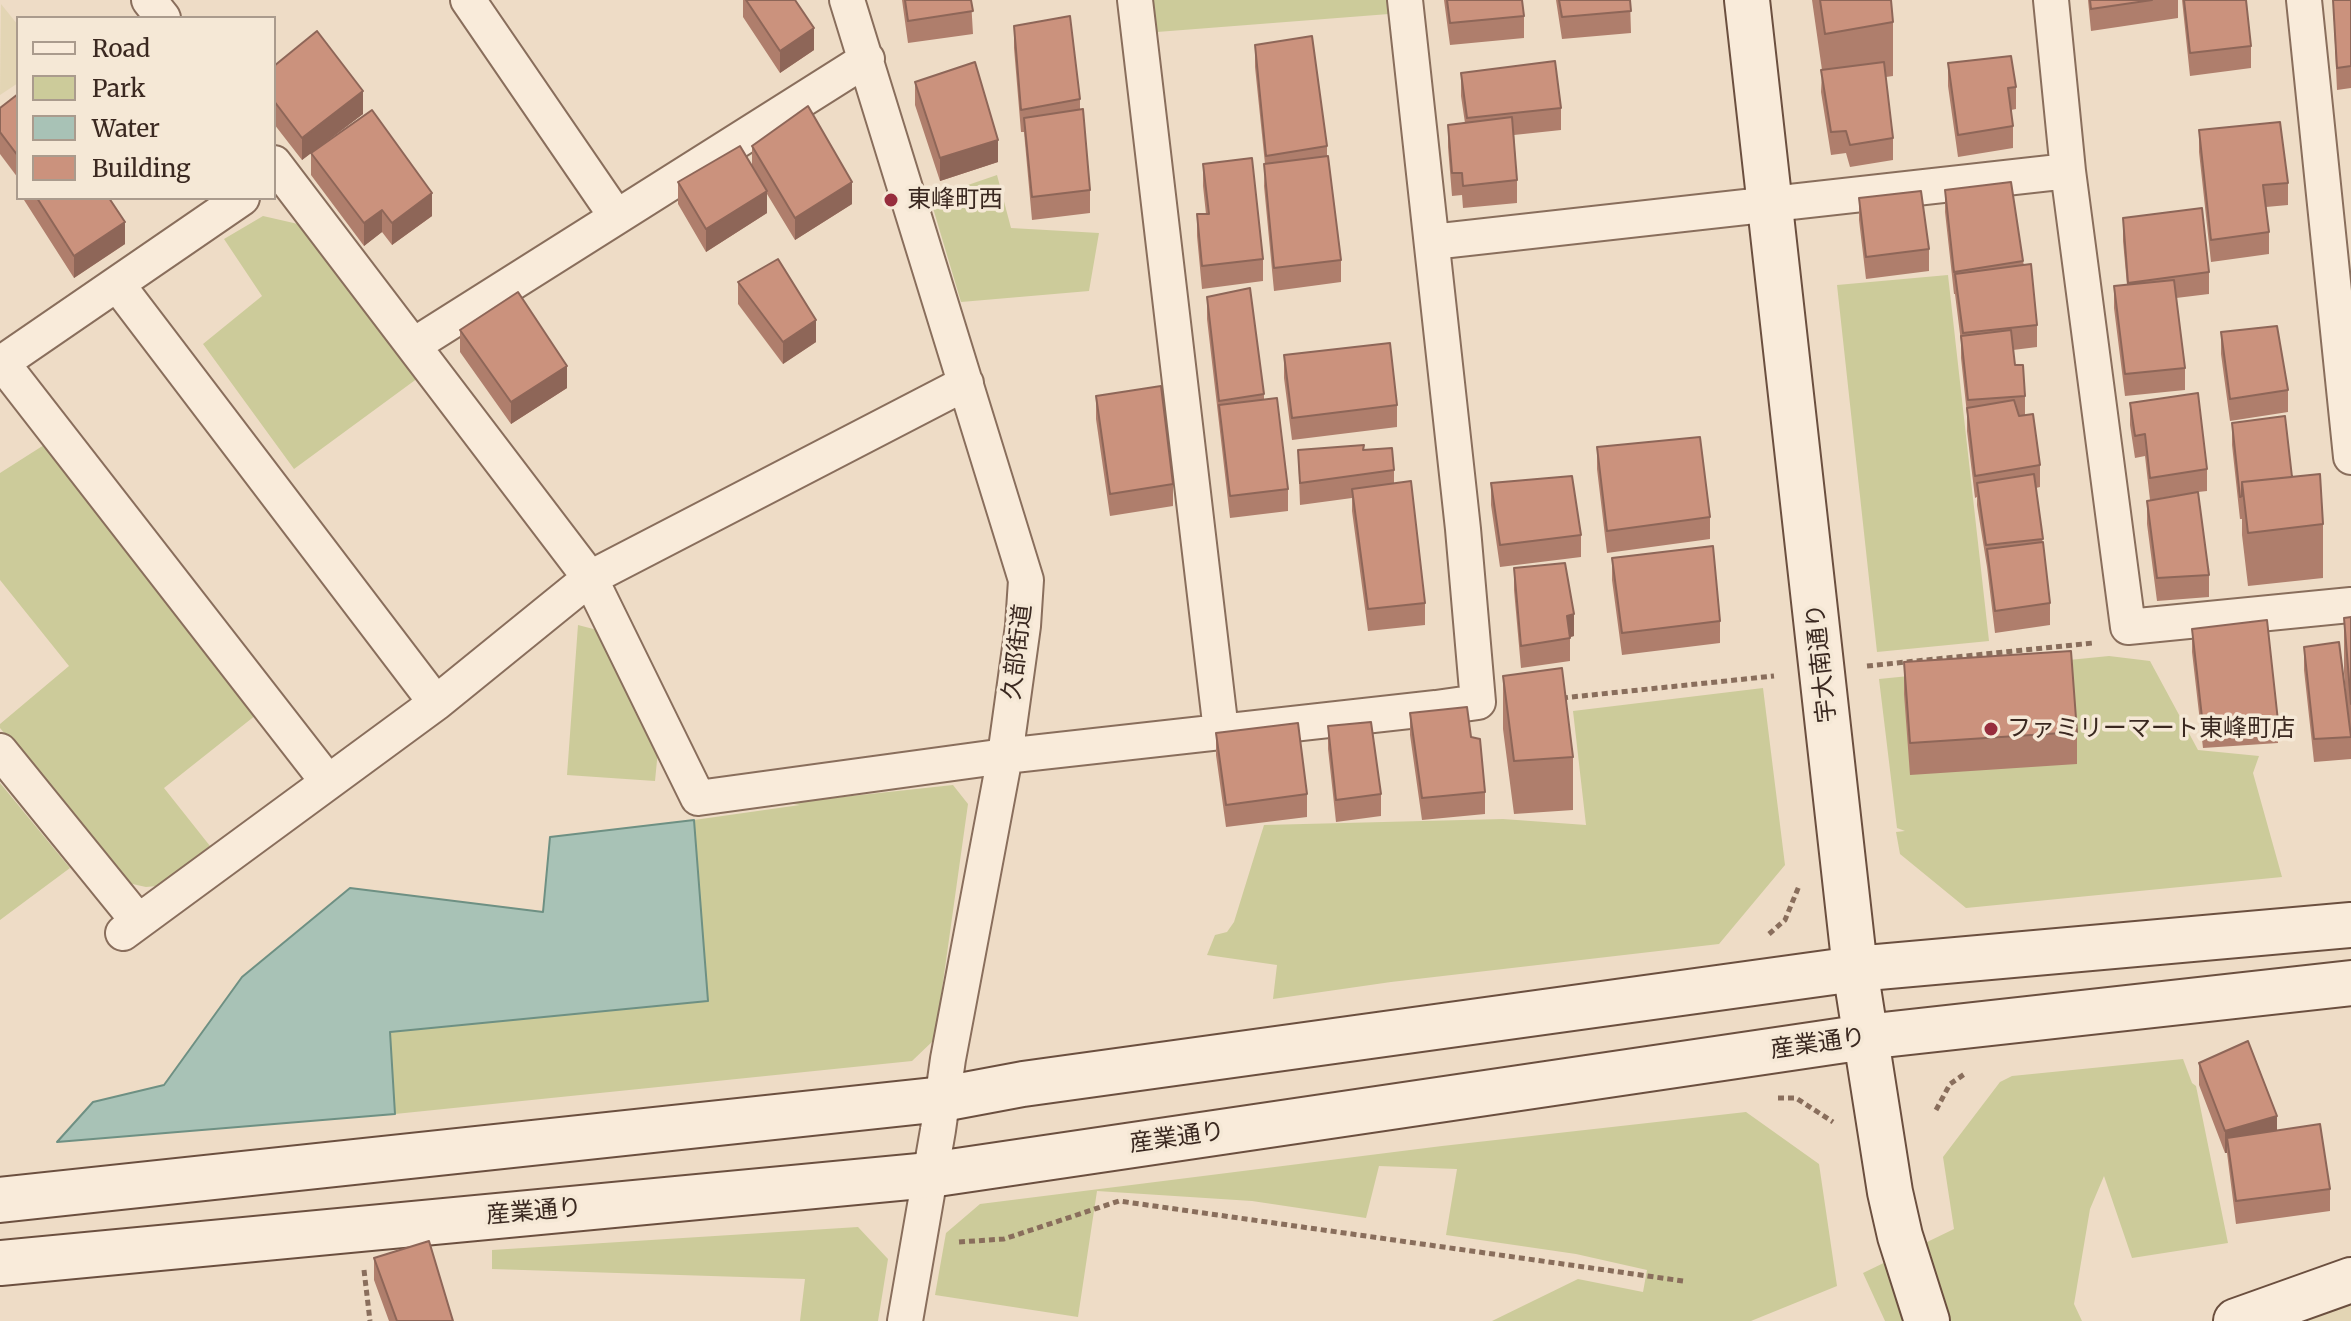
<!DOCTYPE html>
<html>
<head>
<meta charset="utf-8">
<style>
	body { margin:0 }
	#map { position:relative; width:2351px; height:1321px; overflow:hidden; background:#eedcc6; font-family:Merriweather,serif }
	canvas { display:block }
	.legend { position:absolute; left:16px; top:16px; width:260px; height:184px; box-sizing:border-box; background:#f5e8d6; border:2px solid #aa9b8d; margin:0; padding:10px 14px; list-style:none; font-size:24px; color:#3a2820 }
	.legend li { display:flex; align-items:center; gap:16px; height:40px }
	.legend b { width:40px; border:2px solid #aa9b8d }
</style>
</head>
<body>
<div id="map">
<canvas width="2351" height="1321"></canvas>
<ul class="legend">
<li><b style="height:10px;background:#f9ebda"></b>Road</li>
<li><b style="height:22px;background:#cccb9a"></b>Park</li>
<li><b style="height:22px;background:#a8c2b6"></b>Water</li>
<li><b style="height:22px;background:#cb927d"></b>Building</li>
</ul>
</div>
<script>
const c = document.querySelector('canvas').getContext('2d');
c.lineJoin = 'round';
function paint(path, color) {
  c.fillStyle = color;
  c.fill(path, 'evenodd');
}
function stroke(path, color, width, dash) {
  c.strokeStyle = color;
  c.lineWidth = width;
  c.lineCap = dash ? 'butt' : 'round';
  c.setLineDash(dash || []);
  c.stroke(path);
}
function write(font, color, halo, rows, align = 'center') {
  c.font = font + ' Merriweather,"Noto Sans JP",serif';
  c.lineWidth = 7;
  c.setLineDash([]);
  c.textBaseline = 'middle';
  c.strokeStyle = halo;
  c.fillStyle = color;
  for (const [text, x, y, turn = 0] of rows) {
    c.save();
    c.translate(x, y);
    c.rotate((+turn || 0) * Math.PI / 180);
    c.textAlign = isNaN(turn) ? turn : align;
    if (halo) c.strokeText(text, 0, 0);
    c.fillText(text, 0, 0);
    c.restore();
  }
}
paint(new Path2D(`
	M 1,4 L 18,25 L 18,83 L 0,95 Z
	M 2351,1301 L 2351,1321 L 2295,1321 Z`), '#e3d5b4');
paint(new Path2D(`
	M 1153,0 L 1388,0 L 1389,14 L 1157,32 Z
	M 997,175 L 1011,228 L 1099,233 L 1089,291 L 961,302 L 930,198 Z
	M 263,216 L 298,224 L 418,378 L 294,469 L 203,344 L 262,296 L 224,239 Z
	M 1948,275 L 1989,641 L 1877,652 L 1837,285 Z
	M 44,445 L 256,715 L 164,788 L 210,846 L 157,886 L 146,887 L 128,883 L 0,728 L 0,724 L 69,666 L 0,580 L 0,473 Z
	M 578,625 L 601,631 L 659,740 L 655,781 L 567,775 Z
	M 2109,656 L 2150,661 L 2198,750 L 2259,756 L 2253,773 L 2282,877 L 1966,908 L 1900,854 L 1896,832 L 1905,831 L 1897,828 L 1879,679 Z
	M 1763,688 L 1785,865 L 1719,944 L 1391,982 L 1273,999 L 1277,965 L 1207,955 L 1215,935 L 1227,932 L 1234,922 L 1264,825 L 1503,819 L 1586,825 L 1573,711 Z
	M 0,783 L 70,868 L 0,920 Z
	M 953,785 L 968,804 L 935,1039 L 912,1061 L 395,1114 L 390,1032 L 708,1001 L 694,820 L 800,805 L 787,803 Z
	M 2183,1059 L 2192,1083 L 2196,1086 L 2228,1243 L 2132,1258 L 2104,1176 L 2090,1209 L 2074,1304 L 2082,1321 L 1885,1321 L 1863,1273 L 1954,1229 L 1943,1157 L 2000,1082 L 2012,1076 Z
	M 1746,1112 L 1819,1164 L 1837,1286 L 1751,1321 L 1492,1321 L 1578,1279 L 1643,1292 L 1647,1270 L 1576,1254 L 1446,1235 L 1457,1169 L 1379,1166 L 1366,1218 L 1252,1201 L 1097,1191 L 1078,1317 L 935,1295 L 946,1233 L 980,1204 L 1442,1146 Z
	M 858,1227 L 888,1259 L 878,1321 L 800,1321 L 805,1279 L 492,1269 L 492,1250 Z`), '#cccb9a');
const water = new Path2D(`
	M 694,820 L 708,1001 L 390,1032 L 395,1114 L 57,1142 L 93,1102 L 164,1085 L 242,977 L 350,888 L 543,912 L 550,837 Z`);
paint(water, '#a8c2b6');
stroke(water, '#6e9083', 2);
const street = new Path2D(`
	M 149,0 L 163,18
	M 468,0 L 616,216
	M 847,0 L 1026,580 L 1023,626 L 1005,756 L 948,1059 L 938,1130 L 905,1321
	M 1135,0 L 1221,731
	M 2304,0 L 2351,457
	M 274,163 L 590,578 L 698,798 L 1005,756 L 1436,708 L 1478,702 L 1463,529 L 1405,0
	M 2068,171 L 2128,627 L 2351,605
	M 1432,242 L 2068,171 L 2051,0
	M 117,284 L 436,703
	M 414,345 L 867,59
	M 2,363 L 328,782
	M 0,364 L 242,198
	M 0,751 L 138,921
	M 123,933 L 436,703 L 590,578 L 966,383`);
const secondary = new Path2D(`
	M 1747,0 L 1855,969 L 1890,1192 L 1900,1236 L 1927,1321
	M 0,1200 L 943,1099 L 1023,1084 L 1855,969 L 2351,925
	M 0,1263 L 930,1175 L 1865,1037 L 2351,983
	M 2236,1321 L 2351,1280`);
stroke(street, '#896e5c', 38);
stroke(secondary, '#6b4f3f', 48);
stroke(new Path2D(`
	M 1867,666 L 2093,643
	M 1562,698 L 1774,676
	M 1769,934 L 1785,920 L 1799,886
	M 1778,1098 L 1796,1098 L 1833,1122
	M 1936,1110 L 1950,1084 L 1966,1073
	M 959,1242 L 1004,1239 L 1119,1201 L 1683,1281
	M 364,1270 L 370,1321`), '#896e5c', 5, [6, 4]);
stroke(street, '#f9ebda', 34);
stroke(secondary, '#f9ebda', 44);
paint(new Path2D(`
	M 743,0 L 795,0 L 814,50 L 780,73 L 743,17 Z
	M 902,0 L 971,0 L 973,34 L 908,43 Z
	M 1444,0 L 1522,0 L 1524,16 L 1524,38 L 1450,45 Z
	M 1556,0 L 1630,0 L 1631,33 L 1562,39 Z
	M 1812,0 L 1891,0 L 1893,22 L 1893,76 L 1886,77 L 1893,138 L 1893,160 L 1850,167 L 1846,153 L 1831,155 L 1821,92 L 1822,70 Z
	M 2088,0 L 2178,0 L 2178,18 L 2091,31 Z
	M 2182,0 L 2246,0 L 2251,46 L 2251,68 L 2190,76 Z
	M 2333,0 L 2351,0 L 2351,88 L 2337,90 Z
	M 1014,26 L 1080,99 L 1080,110 L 1090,190 L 1090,213 L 1032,220 L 1024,132 L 1021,132 L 1014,48 Z
	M 1255,45 L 1327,146 L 1327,156 L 1341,260 L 1341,282 L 1274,291 L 1264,186 L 1265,164 L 1255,67 Z
	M 1948,63 L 2016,87 L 2016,109 L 2011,110 L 2013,126 L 2013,148 L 1958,157 L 1948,86 Z
	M 274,66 L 363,114 L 322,145 L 432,216 L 392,245 L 382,232 L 364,246 L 311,175 L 311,153 L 302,160 L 274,124 Z
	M 1461,73 L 1561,108 L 1561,130 L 1514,135 L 1517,180 L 1517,203 L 1463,208 L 1462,195 L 1452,196 L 1448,147 L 1448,125 L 1465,123 L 1461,96 Z
	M 915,82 L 998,162 L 940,181 L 915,105 Z
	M 18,94 L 18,178 L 0,154 L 0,108 Z
	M 2199,130 L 2288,183 L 2288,205 L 2266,207 L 2269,232 L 2269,254 L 2211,262 L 2199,152 Z
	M 752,146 L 852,204 L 795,240 L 767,194 L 767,213 L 706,252 L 678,204 L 678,182 L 752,165 Z
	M 1203,164 L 1263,259 L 1263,281 L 1202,289 L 1197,236 L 1197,214 L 1206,214 L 1203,186 Z
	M 1945,190 L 2023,261 L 2037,325 L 2037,347 L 2013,350 L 2015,365 L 2025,396 L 2025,416 L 2040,465 L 2040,487 L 2036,488 L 2050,603 L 2050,625 L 1995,633 L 1987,567 L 1977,505 L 1977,497 L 1975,498 L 1967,431 L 1967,414 L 1961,358 L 1961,342 L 1955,294 L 1954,294 L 1945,212 Z
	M 24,198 L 109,198 L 125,244 L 74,278 L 24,200 Z
	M 1859,198 L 1929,249 L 1929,271 L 1866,279 L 1859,220 Z
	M 2123,218 L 2209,272 L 2209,294 L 2176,298 L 2185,368 L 2185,390 L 2125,396 L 2114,308 L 2114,286 L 2127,285 L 2123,241 Z
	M 738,282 L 816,342 L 783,364 L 738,304 Z
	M 1207,297 L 1264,394 L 1264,400 L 1288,489 L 1288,511 L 1230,518 L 1207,319 Z
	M 460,330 L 567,388 L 511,424 L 460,352 Z
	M 2221,332 L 2288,390 L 2288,412 L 2230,421 L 2221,354 Z
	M 1284,355 L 1397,405 L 1397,427 L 1292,440 L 1284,378 Z
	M 1096,396 L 1173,484 L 1173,506 L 1110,516 L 1096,419 Z
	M 2130,403 L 2207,469 L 2207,491 L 2198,492 L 2209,575 L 2209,597 L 2157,601 L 2147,524 L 2147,501 L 2185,494 L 2150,500 L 2145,456 L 2135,458 L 2130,425 Z
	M 2232,423 L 2292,477 L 2323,524 L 2323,578 L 2248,586 L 2242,535 L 2242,519 L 2240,519 L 2232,445 Z
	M 1597,447 L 1710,517 L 1710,539 L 1607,553 L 1597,469 Z
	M 1298,450 L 1364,450 L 1394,470 L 1394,483 L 1425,603 L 1425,625 L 1368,631 L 1352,511 L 1352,498 L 1300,505 Z
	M 1491,483 L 1581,535 L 1581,557 L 1500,567 L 1491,505 Z
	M 1612,558 L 1720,621 L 1720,643 L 1622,655 L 1612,580 Z
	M 1514,568 L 1574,636 L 1570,637 L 1570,661 L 1521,668 L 1514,590 Z
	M 2351,617 L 2351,759 L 2314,762 L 2304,670 L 2304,647 L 2346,696 L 2344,672 L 2344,618 Z
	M 2192,629 L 2278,721 L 2278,743 L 2203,748 L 2192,652 Z
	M 1904,662 L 2077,732 L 2077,764 L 1910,775 L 1904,694 Z
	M 1503,676 L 1573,757 L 1573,810 L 1514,814 L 1503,729 Z
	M 1410,713 L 1471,737 L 1485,792 L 1485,814 L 1422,820 L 1410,735 Z
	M 1328,726 L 1381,794 L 1381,816 L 1336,822 L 1328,749 Z
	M 1216,733 L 1307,794 L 1307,817 L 1226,827 L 1216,755 Z
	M 2199,1063 L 2277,1131 L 2330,1189 L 2330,1211 L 2236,1224 L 2227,1153 L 2225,1153 L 2199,1085 Z
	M 374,1258 L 453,1321 L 389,1321 L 374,1280 Z`), '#af7e6c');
paint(new Path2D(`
	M 814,28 L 814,50 L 780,73 L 780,51 Z
	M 363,91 L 363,114 L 302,160 L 302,138 Z
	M 998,140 L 998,162 L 940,181 L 940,158 Z
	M 852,182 L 852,204 L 795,240 L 795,218 Z
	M 767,191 L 767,213 L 706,252 L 706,229 Z
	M 432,193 L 432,216 L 392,245 L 392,223 Z
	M 382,210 L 382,232 L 364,246 L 364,223 Z
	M 125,222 L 125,244 L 74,278 L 74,256 Z
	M 816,320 L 816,342 L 783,364 L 783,342 Z
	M 567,366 L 567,388 L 511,424 L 511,402 Z
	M 1574,614 L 1574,636 L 1567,638 L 1567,616 Z
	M 2277,1116 L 2277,1138 L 2227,1138 L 2227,1153 L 2225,1153 L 2225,1131 Z`), '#8e6658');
const building = new Path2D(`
	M 746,0 L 795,0 L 814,28 L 780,51 Z
	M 905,0 L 971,0 L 973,11 L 908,21 Z
	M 1447,0 L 1522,0 L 1524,16 L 1450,23 Z
	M 1559,0 L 1630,0 L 1631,11 L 1562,17 Z
	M 1820,0 L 1891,0 L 1893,22 L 1825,34 Z
	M 2090,0 L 2152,0 L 2091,9 Z
	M 2184,0 L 2246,0 L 2251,46 L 2190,53 Z
	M 2333,0 L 2351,0 L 2351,66 L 2337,68 Z
	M 1070,16 L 1080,99 L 1021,110 L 1014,26 Z
	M 317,31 L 363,91 L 302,138 L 274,101 L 274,66 Z
	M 1312,36 L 1327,146 L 1266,156 L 1255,45 Z
	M 2011,56 L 2016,87 L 2008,88 L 2013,126 L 1958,135 L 1948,63 Z
	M 1555,61 L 1561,108 L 1467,118 L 1461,73 Z
	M 975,62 L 998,140 L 940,158 L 915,82 Z
	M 1884,62 L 1893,138 L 1850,145 L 1846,131 L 1831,132 L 1821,70 Z
	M 18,94 L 18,156 L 0,132 L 0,108 Z
	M 808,106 L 852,182 L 795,218 L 752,146 Z
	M 1083,109 L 1090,190 L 1032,197 L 1024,118 Z
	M 372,110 L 432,193 L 392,223 L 382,210 L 364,223 L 311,153 Z
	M 1512,117 L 1517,180 L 1463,186 L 1462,173 L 1452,173 L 1448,125 Z
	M 2280,122 L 2288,183 L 2263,185 L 2269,232 L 2211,240 L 2199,130 Z
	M 740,146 L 767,191 L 706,229 L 678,182 Z
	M 1328,156 L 1341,260 L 1274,268 L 1264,164 Z
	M 1252,158 L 1263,259 L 1202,266 L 1197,214 L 1209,214 L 1203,164 Z
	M 2011,182 L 2023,261 L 1954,272 L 1945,190 Z
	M 1921,191 L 1929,249 L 1866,257 L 1859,198 Z
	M 37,198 L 109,198 L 125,222 L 74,256 Z
	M 2202,208 L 2209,272 L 2128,283 L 2123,218 Z
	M 778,259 L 816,320 L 783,342 L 738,282 Z
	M 2031,264 L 2037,325 L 1963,333 L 1955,274 Z
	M 2174,280 L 2185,368 L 2125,374 L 2114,286 Z
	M 1250,288 L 1264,394 L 1219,401 L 1207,297 Z
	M 518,292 L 567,366 L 511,402 L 460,330 Z
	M 2277,326 L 2288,390 L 2230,399 L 2221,332 Z
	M 2011,330 L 2015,365 L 2023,365 L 2025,396 L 1968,400 L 1961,336 Z
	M 1390,343 L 1397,405 L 1292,418 L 1284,355 Z
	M 1161,386 L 1173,484 L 1110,494 L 1096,396 Z
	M 2198,393 L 2207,469 L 2150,478 L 2145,434 L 2135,436 L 2130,403 Z
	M 1277,398 L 1288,489 L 1230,496 L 1219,405 Z
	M 2014,400 L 2019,416 L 2033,414 L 2040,465 L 1975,476 L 1967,408 Z
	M 2285,416 L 2292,477 L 2242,482 L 2242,496 L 2240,497 L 2232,423 Z
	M 1700,437 L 1710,517 L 1607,531 L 1597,447 Z
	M 1364,445 L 1363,450 L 1392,448 L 1394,470 L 1300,483 L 1298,450 Z
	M 2034,474 L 2043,539 L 1986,545 L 1977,483 Z
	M 2320,474 L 2323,524 L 2248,533 L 2242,482 Z
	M 1572,476 L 1581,535 L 1500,545 L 1491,483 Z
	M 1411,481 L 1425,603 L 1368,609 L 1352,489 Z
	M 2198,492 L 2209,575 L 2157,578 L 2147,501 Z
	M 2043,542 L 2050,603 L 1995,611 L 1987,549 Z
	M 1713,546 L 1720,621 L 1622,633 L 1612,558 Z
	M 1565,563 L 1574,614 L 1567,616 L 1570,638 L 1521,646 L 1514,568 Z
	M 2351,617 L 2351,704 L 2344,618 Z
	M 2267,620 L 2278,721 L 2203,726 L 2192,629 Z
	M 2339,642 L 2351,737 L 2314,739 L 2304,647 Z
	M 2071,651 L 2077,732 L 1910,743 L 1904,662 Z
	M 1562,668 L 1573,757 L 1514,761 L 1503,676 Z
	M 1467,707 L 1471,737 L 1480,739 L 1485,792 L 1422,798 L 1410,713 Z
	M 1371,722 L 1381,794 L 1336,800 L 1328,726 Z
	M 1298,723 L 1307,794 L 1226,805 L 1216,733 Z
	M 2248,1041 L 2277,1116 L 2225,1131 L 2199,1063 Z
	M 2320,1124 L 2330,1189 L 2236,1201 L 2227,1138 Z
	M 429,1241 L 453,1321 L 397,1321 L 374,1258 Z`);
paint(building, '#cb927d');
stroke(building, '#8e6658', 2);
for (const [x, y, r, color] of [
	[891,200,8,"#972d3d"],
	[1991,729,8,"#972d3d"]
]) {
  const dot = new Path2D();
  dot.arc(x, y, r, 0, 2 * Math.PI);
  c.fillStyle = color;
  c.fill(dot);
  stroke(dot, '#f5e8d6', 3);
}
write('24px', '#3a2820', '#f5e8d6', [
	["東峰町西",907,200],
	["ファミリーマート東峰町店",2007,729]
], 'left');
write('24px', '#3a2820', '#f5e8d6', [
	["久部街道",1018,652,-83],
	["宇大南通り",1822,663,-96],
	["産業通り",1818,1044,-8],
	["産業通り",1177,1138,-8],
	["産業通り",534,1212,-5]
]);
</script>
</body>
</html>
